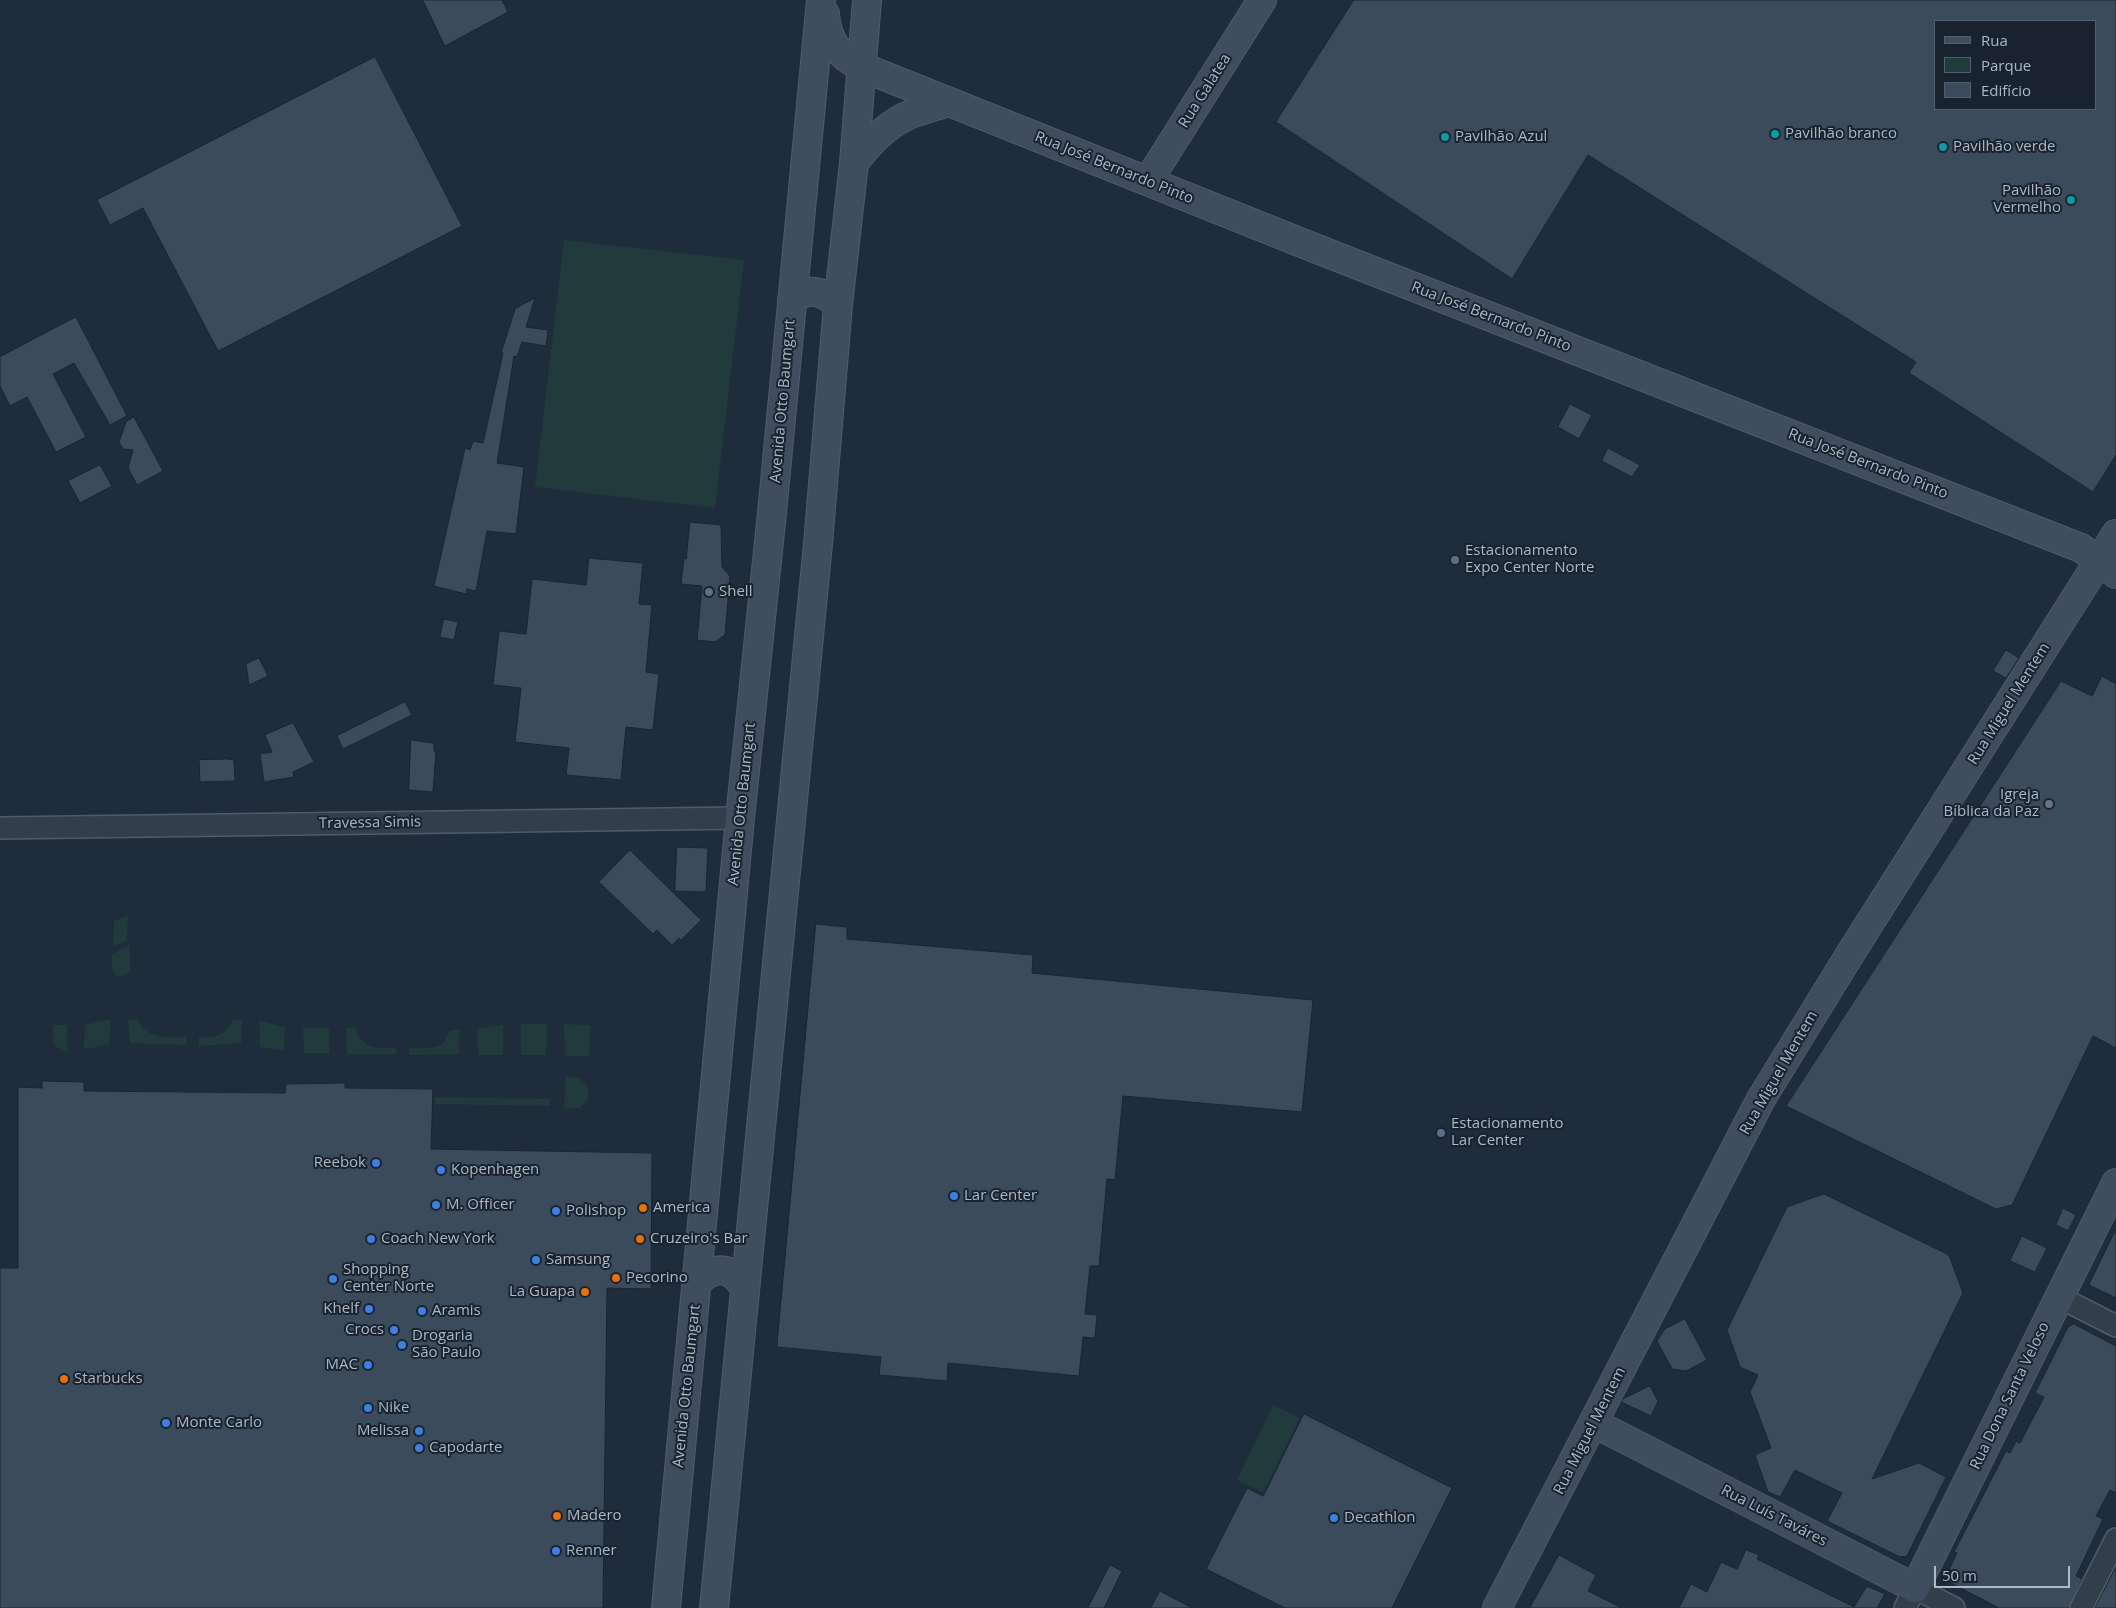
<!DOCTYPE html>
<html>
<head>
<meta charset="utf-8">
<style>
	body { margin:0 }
	#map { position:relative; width:2116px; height:1608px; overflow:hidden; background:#1f2c3b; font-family:"Open Sans",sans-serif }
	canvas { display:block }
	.legend { position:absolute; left:1934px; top:20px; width:162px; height:90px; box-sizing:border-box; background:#18232f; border:1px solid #545f6c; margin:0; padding:6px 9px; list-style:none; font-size:15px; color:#adb9c7 }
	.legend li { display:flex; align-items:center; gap:10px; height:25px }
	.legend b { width:25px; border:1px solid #545f6c }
	.scale { position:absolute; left:1934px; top:1566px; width:136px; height:22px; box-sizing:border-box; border:2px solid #adb9c7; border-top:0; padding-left:6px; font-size:15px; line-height:18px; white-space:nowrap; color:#adb9c7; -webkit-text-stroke:4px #18232f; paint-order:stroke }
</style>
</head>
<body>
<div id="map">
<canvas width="2116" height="1608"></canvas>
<ul class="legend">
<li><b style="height:6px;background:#404d5e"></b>Rua</li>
<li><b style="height:14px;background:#213a3c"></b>Parque</li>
<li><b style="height:14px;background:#3b4b5b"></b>Edifício</li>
</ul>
<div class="scale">50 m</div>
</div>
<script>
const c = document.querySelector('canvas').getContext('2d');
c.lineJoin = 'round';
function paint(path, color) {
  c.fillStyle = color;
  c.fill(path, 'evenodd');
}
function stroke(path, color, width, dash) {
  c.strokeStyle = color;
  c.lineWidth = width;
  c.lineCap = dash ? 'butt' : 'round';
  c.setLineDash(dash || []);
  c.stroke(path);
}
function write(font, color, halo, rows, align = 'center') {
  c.font = font + ' "Open Sans",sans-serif';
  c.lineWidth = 4;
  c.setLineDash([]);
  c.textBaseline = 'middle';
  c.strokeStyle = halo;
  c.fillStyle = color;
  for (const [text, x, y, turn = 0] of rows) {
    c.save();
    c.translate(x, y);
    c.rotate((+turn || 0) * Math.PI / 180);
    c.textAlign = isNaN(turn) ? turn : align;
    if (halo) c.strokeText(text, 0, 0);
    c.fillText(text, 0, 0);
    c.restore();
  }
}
paint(new Path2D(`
	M 564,240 L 744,260 L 715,508 L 535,487 Z
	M 128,915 L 127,940 L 113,947 L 114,921 Z
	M 130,944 L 130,970 L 127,974 C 110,982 112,965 112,954 Z
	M 111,1019 L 109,1044 L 87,1049 L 84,1047 L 85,1025 Z
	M 128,1020 L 138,1020 C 146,1040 168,1036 186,1037 L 186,1045 L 130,1043 Z
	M 232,1020 L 242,1020 L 241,1043 L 199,1046 L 199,1037 C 214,1038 227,1036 232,1020 Z
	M 259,1021 L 285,1027 L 284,1051 L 260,1047 Z
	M 503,1024 L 503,1055 L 478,1055 L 477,1029 Z
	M 521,1024 L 547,1024 L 546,1055 L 521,1055 Z
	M 564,1024 L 590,1025 L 589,1056 L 565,1056 Z
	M 53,1025 L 67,1025 L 67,1051 L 56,1047 L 53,1040 Z
	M 303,1028 L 329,1028 L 329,1053 L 304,1053 Z
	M 346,1028 L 356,1028 C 361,1050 378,1048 397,1048 L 396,1054 L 347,1054 Z
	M 450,1030 L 459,1030 L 459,1054 L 409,1055 L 409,1048 C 429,1048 443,1052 450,1030 Z
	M 566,1077 L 579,1078 L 588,1086 L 588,1100 L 580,1108 L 564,1109 Z
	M 435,1097 L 550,1099 L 550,1106 L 435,1104 Z
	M 1273,1405 L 1300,1418 L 1263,1493 L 1237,1480 Z`), '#213a3c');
const building = new Path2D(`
	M 423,0 L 502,0 L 508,12 L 445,46 Z
	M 1354,0 L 2116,0 L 2116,455 L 2093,492 L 1909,373 L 1916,362 L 1588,155 L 1512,279 L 1276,122 ZM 1935,21 L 2095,21 L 2095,109 L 1935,109 Z
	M 375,57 L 462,226 L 218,351 L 143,208 L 110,225 L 97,200 Z
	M 535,298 L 526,327 L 548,330 L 546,346 L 522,342 L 517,357 L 514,356 L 497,463 L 524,467 L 516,534 L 487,531 L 476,591 L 467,589 L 466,594 L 434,586 L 465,448 L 470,450 L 473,441 L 483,443 L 503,353 L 501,353 L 515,309 Z
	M 76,317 L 127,416 L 110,425 L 74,363 L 53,374 L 86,437 L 56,452 L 27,397 L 10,406 L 0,386 L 0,357 Z
	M 1570,404 L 1592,415 L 1579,439 L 1558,427 Z
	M 134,417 L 163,471 L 137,485 L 128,468 L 133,450 L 123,449 L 119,442 L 126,422 Z
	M 1608,448 L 1640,465 L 1632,477 L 1602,461 Z
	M 100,465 L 112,486 L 80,503 L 68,481 Z
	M 690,522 L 721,525 L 722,567 L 730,576 L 725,635 L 715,642 L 697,640 L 702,586 L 681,584 L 684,558 L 686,559 Z
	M 589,558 L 643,563 L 639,604 L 652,605 L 646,672 L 659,674 L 653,730 L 626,727 L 621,780 L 566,775 L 569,748 L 515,742 L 521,688 L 493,685 L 499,631 L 526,634 L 532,579 L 586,585 Z
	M 444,619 L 458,622 L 454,640 L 440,637 Z
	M 2006,650 L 2019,658 L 2006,678 L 1993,671 Z
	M 259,658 L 268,676 L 249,685 L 246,664 Z
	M 2102,676 L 2116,684 L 2116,1048 L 2093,1036 L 2012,1205 L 1996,1209 L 1786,1106 L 2061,681 L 2092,696 Z
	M 405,702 L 412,715 L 343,749 L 337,736 Z
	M 293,723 L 314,762 L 293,772 L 294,777 L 264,782 L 260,754 L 272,752 L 265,735 Z
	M 411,740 L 434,743 L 434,751 L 436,751 L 433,792 L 409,790 Z
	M 228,759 L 234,760 L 235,781 L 200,782 L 199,760 Z
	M 677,847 L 708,848 L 706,892 L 675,891 Z
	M 630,850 L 701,920 L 681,940 L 679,938 L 672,945 L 657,930 L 653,934 L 599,882 Z
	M 816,924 L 847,927 L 847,939 L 1033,955 L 1032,973 L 1313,1000 L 1302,1112 L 1123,1096 L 1115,1180 L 1107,1179 L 1099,1266 L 1090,1266 L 1085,1314 L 1097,1315 L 1095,1338 L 1083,1337 L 1079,1376 L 948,1363 L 947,1381 L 879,1375 L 881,1357 L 777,1347 Z
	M 42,1081 L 84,1082 L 84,1091 L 285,1093 L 286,1084 L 345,1083 L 345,1088 L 433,1089 L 431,1149 L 652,1153 L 651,1289 L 607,1288 L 603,1608 L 0,1608 L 0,1268 L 18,1268 L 18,1087 L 42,1088 Z
	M 1824,1194 L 1949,1255 L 1963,1293 L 1872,1479 L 1919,1463 L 1946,1477 L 1907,1556 L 1900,1557 L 1827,1521 L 1842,1493 L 1795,1470 L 1780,1497 L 1768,1492 L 1755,1455 L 1771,1448 L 1750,1392 L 1758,1375 L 1740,1367 L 1727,1330 L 1787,1207 Z
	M 2063,1208 L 2076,1215 L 2068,1231 L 2056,1225 Z
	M 2116,1229 L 2116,1298 L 2089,1285 Z
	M 2022,1236 L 2047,1248 L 2035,1272 L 2010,1261 Z
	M 1685,1319 L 1707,1360 L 1686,1371 L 1672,1369 L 1657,1341 L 1665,1329 Z
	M 2074,1324 L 2116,1346 L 2116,1493 L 2110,1490 L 2096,1516 L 2103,1519 L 2076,1576 L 2082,1579 L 2069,1608 L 1999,1608 L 1951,1583 L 1946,1576 L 1957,1553 L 1954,1552 L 2006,1451 L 2010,1453 L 2016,1441 L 2020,1443 L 2044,1397 L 2035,1393 L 2068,1327 Z
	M 1650,1386 L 1658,1401 L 1651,1416 L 1621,1402 L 1623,1399 Z
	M 1304,1414 L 1452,1488 L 1392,1608 L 1285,1608 L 1206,1569 L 1247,1488 L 1263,1496 Z
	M 1746,1550 L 1759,1555 L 1757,1559 L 1854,1607 L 1867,1586 L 1885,1594 L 1877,1608 L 1679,1608 L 1691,1584 L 1707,1592 L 1721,1562 L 1737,1569 Z
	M 1559,1555 L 1596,1575 L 1588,1591 L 1622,1608 L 1530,1608 Z
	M 1110,1565 L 1122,1571 L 1104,1608 L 1088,1608 Z
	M 2116,1567 L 2116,1608 L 2095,1608 Z
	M 1160,1591 L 1192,1608 L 1151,1608 Z`);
paint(building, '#3b4b5b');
stroke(building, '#1a2531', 1);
const street = new Path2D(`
	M 0,828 L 740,818
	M 2059,1297 L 2116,1326
	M 1905,1608 L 1915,1588 L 1954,1608
	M 2081,1608 L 2116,1539`);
const secondary = new Path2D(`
	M 825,14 C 827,40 838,56 862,67 L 1312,247 L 2081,548 L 2116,574
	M 854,163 C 869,143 887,124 911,114 C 923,109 936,106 949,102
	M 1148,181 L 1262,0
	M 792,300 C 809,287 822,290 838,305
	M 697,1282 C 717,1265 730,1266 745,1288
	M 1594,1423 L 1915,1588 L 2116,1183
	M 666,1608 L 740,818 L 772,513 L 821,0
	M 714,1608 L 818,544 L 838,305 L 854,163 L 867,0
	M 1497,1608 L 1761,1099 L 1852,951 L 2116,534`);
stroke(street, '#505c68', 24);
stroke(secondary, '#505c68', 30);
stroke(street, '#333e4b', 21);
stroke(secondary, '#404d5e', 28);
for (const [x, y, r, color] of [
	[1775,134,5,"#0f9aa8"],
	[1445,137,5,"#0f9aa8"],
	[1943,147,5,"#0f9aa8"],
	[2071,200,5,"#0f9aa8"],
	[1455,560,5,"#5c6f8a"],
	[709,592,5,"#5c6f8a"],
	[2049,804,5,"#6b7280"],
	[1441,1133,5,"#5c6f8a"],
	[376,1163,5,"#3f7fe0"],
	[441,1170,5,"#3f7fe0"],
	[954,1196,5,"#3f7fe0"],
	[436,1205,5,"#3f7fe0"],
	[643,1208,5,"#e8710a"],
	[556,1211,5,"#3f7fe0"],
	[371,1239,5,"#3f7fe0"],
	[640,1239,5,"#e8710a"],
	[536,1260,5,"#3f7fe0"],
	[616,1278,5,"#e8710a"],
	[333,1279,5,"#3f7fe0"],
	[585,1292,5,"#e8710a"],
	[369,1309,5,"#3f7fe0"],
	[422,1311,5,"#3f7fe0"],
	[394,1330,5,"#3f7fe0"],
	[402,1345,5,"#3f7fe0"],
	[368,1365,5,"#3f7fe0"],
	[64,1379,5,"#e8710a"],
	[368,1408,5,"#3f7fe0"],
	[166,1423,5,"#3f7fe0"],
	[419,1431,5,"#3f7fe0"],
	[419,1448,5,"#3f7fe0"],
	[557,1516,5,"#e8710a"],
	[1334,1518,5,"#3f7fe0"],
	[556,1551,5,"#3f7fe0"]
]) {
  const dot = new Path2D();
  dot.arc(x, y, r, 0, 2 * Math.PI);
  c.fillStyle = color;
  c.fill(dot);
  stroke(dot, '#18232f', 2);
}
write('15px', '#adb9c7', '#18232f', [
	["Rua Galatea",1205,91,-58],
	["Rua José Bernardo Pinto",1114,168,22],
	["Rua José Bernardo Pinto",1491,317,21],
	["Avenida Otto Baumgart",783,401,-85],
	["Rua José Bernardo Pinto",1868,464,21],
	["Rua Miguel Mentem",2009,704,-58],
	["Avenida Otto Baumgart",742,804,-84],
	["Travessa Simis",370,823,-1],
	["Rua Miguel Mentem",1779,1073,-60],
	["Avenida Otto Baumgart",687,1386,-84],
	["Rua Dona Santa Veloso",2010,1396,-64],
	["Rua Miguel Mentem",1590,1431,-63],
	["Rua Luís Taváres",1774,1516,27]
]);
write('15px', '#adb9c7', '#18232f', [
	["Pavilhão branco",1785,134],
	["Pavilhão Azul",1455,137],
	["Pavilhão verde",1953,147],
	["Pavilhão",2061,191,"right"],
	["Vermelho",2061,208,"right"],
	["Estacionamento",1465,551],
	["Expo Center Norte",1465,568],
	["Shell",719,592],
	["Igreja",2039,795,"right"],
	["Bíblica da Paz",2039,812,"right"],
	["Estacionamento",1451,1124],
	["Lar Center",1451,1141],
	["Reebok",366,1163,"right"],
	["Kopenhagen",451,1170],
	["Lar Center",964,1196],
	["M. Officer",446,1205],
	["America",653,1208],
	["Polishop",566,1211],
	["Coach New York",381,1239],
	["Cruzeiro's Bar",650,1239],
	["Samsung",546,1260],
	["Shopping",343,1270],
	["Center Norte",343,1287],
	["Pecorino",626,1278],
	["La Guapa",575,1292,"right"],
	["Khelf",359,1309,"right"],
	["Aramis",432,1311],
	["Crocs",384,1330,"right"],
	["Drogaria",412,1336],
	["São Paulo",412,1353],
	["MAC",358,1365,"right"],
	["Starbucks",74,1379],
	["Nike",378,1408],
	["Monte Carlo",176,1423],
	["Melissa",409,1431,"right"],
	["Capodarte",429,1448],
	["Madero",567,1516],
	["Decathlon",1344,1518],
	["Renner",566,1551]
], 'left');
</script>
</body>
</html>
